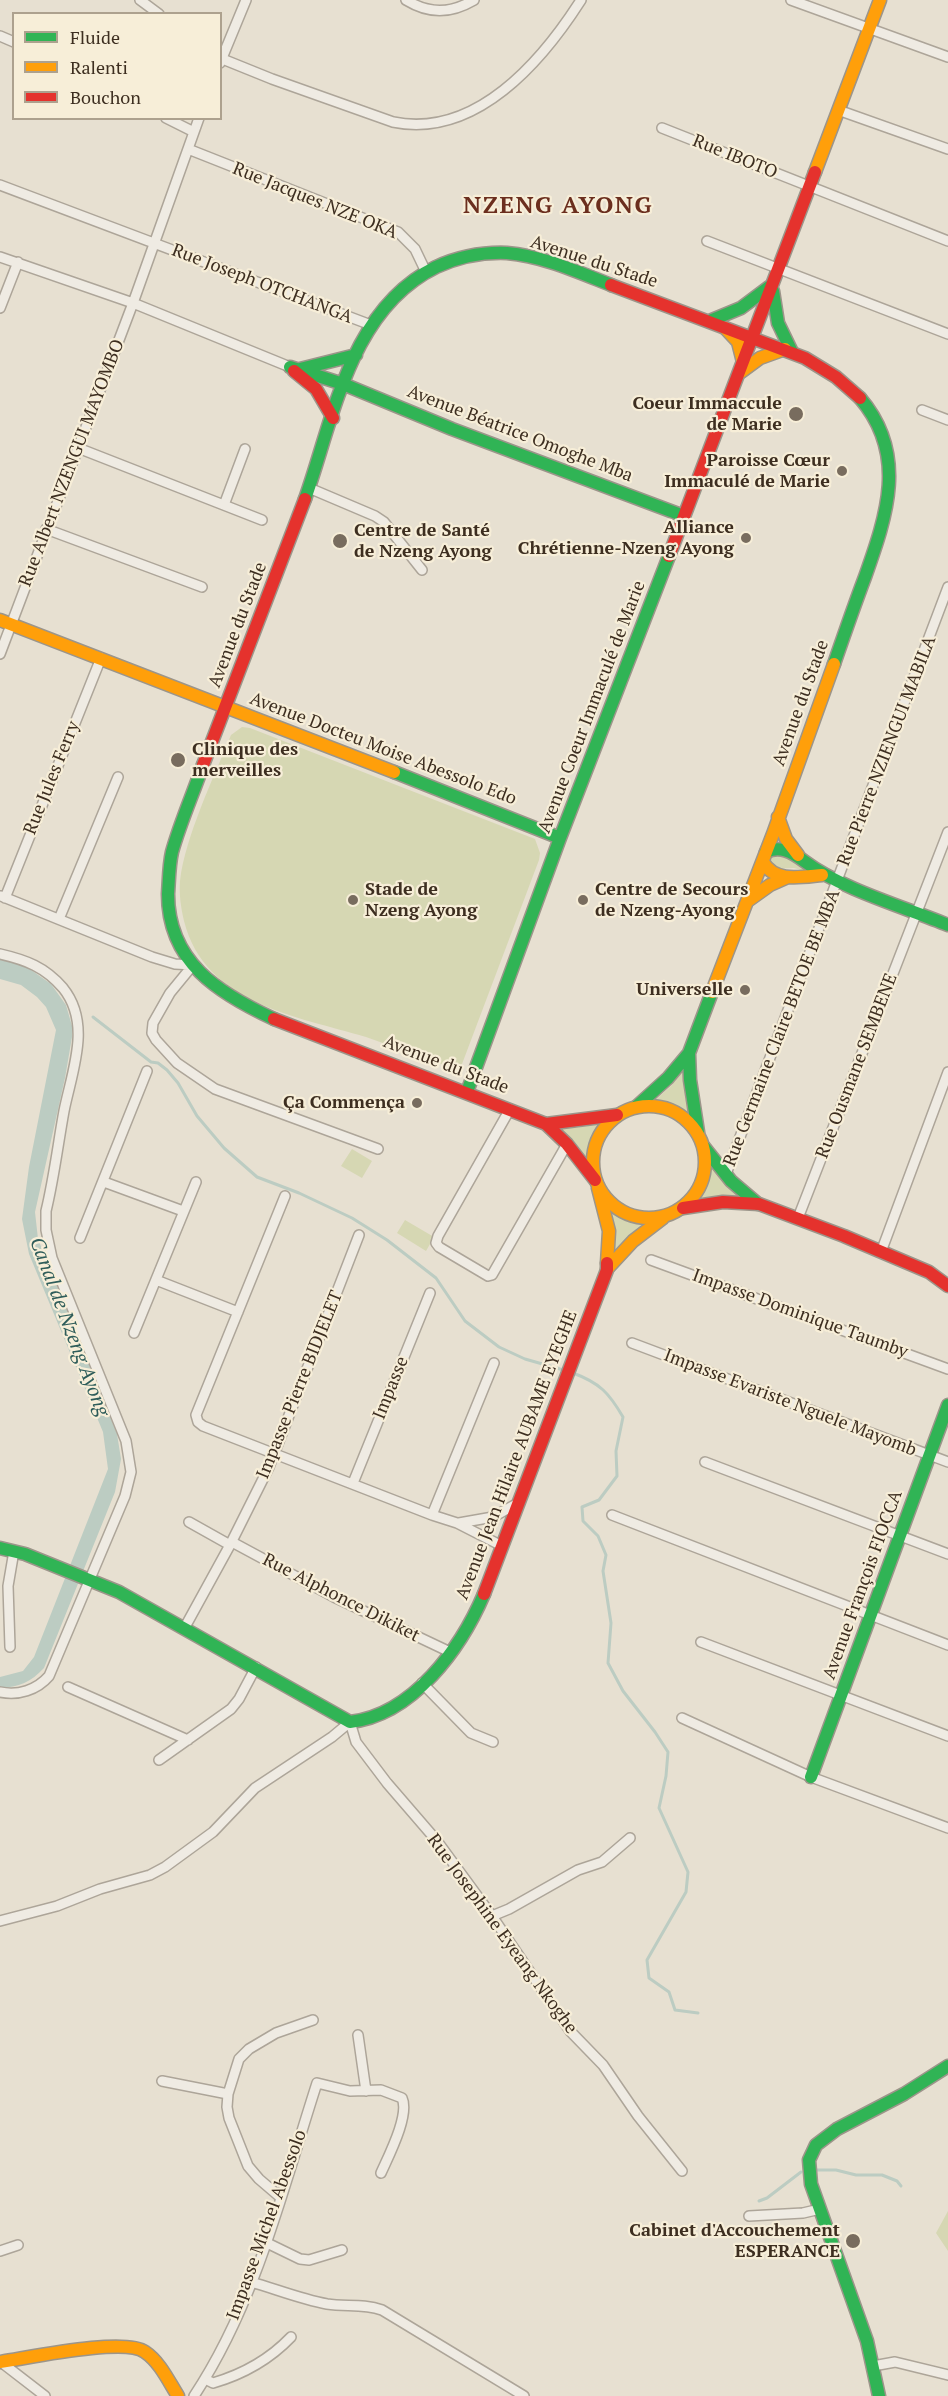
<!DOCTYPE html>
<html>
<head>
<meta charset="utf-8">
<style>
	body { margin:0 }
	#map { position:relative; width:948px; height:2396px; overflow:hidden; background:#e7e0d1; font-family:"PT Serif",serif }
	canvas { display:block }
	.legend { position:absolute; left:12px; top:12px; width:210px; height:108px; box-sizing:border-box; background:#f7eed8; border:2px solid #ada18e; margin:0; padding:8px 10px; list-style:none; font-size:18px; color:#3d2e20 }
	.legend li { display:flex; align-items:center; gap:12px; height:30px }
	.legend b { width:30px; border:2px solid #ada18e }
</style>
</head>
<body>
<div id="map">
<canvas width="948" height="2396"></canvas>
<ul class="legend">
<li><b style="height:8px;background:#30b455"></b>Fluide</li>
<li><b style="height:8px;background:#ff9f0a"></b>Ralenti</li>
<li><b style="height:8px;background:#e5322d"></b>Bouchon</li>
</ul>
</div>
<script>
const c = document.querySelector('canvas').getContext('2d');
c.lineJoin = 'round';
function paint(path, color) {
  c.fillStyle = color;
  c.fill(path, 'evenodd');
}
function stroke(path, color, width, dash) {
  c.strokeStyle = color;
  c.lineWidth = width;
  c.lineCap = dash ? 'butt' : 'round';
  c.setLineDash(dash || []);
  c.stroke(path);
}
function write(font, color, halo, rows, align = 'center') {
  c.font = font + ' "PT Serif",serif';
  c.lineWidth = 4.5;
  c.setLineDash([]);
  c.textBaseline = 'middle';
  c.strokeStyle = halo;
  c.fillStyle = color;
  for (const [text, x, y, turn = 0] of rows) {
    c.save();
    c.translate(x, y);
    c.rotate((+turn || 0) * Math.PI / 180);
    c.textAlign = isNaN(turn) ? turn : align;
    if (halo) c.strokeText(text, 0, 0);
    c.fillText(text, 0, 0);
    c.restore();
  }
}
paint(new Path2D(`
	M 242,727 L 250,728 L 535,839 L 540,853 L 539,860 L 462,1064 L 456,1068 C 425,1061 396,1047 366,1037 C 296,1016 205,1004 184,921 C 181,908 179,895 180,881 C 185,837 214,777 231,735 Z
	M 774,853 L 783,854 L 802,866 L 805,869 L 804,871 L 794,868 L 772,869 L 768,864 Z
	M 685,1068 L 685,1095 L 689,1113 L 674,1106 L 653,1102 L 671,1086 Z
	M 602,1124 L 595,1135 L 590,1157 L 587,1159 L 584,1158 L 559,1127 L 574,1128 Z
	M 352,1149 L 372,1161 L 362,1178 L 341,1166 Z
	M 711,1164 L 742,1199 L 698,1200 L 709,1182 Z
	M 612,1211 L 626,1219 L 645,1224 L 615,1254 Z
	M 405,1220 L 434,1237 L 426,1251 L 397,1233 Z
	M 948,2211 L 948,2251 L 936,2233 Z`), '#d6d7b3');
paint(new Path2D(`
	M 0,960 L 24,965 L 51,984 L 66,1005 L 72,1026 L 72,1037 L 65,1078 L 35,1212 L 38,1239 L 117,1434 L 121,1459 L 115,1492 L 44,1668 C 31,1682 19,1687 0,1688 L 0,1677 L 23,1671 L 34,1657 L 108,1469 L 103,1432 L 29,1254 L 22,1219 L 29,1167 L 56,1030 L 46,1007 L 37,997 L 21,985 L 0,979 Z`), '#bcccc2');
stroke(new Path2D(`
	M 93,1017 L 151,1062 L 158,1063 L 167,1070 L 178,1083 L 197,1116 L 224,1148 L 257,1177 L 299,1193 L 352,1218 L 387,1240 L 436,1278 L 465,1321 L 499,1347 L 525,1359 L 567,1371
	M 573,1373 C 600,1383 609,1393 623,1417 L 616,1451 L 617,1476 L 599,1500 L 582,1507 L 583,1521 L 598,1536 L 606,1555 L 603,1571 L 611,1623 L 608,1663 L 623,1691 L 655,1732 L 668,1752 L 666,1776 L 659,1808 L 688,1872 L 686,1892 L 647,1960 L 649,1978 L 669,1992 L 675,2010 L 698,2013
	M 815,2170 L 836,2170 L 856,2175 L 882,2175 L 897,2181 L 901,2186
	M 759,2201 L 767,2198 L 801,2172`), '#bcccc2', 3);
const street = new Path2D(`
	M 140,0 L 159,14
	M 406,0 C 429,14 450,14 474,0
	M 791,0 L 948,57
	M 0,36 L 14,42
	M 220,58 L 272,79 L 393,122 C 476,139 542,61 581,0
	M 220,63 L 246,0
	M 838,110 L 948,149
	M 166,118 L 194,132
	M 662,128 L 948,241
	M 188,149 L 398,232 L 415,249 L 426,272
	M 0,185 L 371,325
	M 707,241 L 948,334
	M 0,257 L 133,303 L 290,367
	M 0,308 L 18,262
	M 922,410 L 948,420
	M 78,448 L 262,520
	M 309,488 L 375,516 L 384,522 L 422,570
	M 224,505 L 245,449
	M 46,529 L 202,587
	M 0,654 L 133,303 L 199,118
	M 1,896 L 152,957 L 175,964 L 193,965
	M 5,898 L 101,658
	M 59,919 L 118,777
	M 0,954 C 26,960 45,967 63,988 C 92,1024 72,1071 64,1111 C 58,1144 54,1178 46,1211 L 46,1230 L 52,1258 L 126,1441 L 131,1472 L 125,1496 L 49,1676 C 37,1690 18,1696 0,1692
	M 193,965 L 170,993 L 153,1023 L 152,1033 L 156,1040 L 177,1063 L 215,1089 L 378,1149
	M 510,1109 L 438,1236 L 436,1243 L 439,1247 L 488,1276 L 492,1275 L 567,1144
	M 726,1174 L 948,587
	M 104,1182 L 183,1211
	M 285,1196 L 196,1415 L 198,1422 L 203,1426 L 432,1515 L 457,1523 L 502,1546
	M 798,1218 L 948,832
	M 80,1238 L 147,1071
	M 881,1252 L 948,1072
	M 651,1260 L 948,1369
	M 156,1280 L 238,1312
	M 134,1333 L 196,1182
	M 632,1343 L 948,1462
	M 705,1462 L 948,1554
	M 353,1483 L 430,1293
	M 432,1515 L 494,1363
	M 612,1515 L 948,1645
	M 189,1522 L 230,1545
	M 459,1523 L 493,1517 L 520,1502
	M 232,1542 L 334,1597 L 450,1652
	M 185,1627 L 230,1545 L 269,1467 L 359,1235
	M 701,1642 L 948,1736
	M 10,1647 L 8,1586 L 14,1551
	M 422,1683 L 471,1733 L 493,1742
	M 68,1687 L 188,1740
	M 682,1718 L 811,1777 L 948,1828
	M 159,1760 L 231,1709 L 239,1699 L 256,1667
	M 492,1916 L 509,1909 L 578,1870 L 602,1862 L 630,1838
	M 0,1921 L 57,1906 L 100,1889 L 150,1875 L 165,1867 L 213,1832 L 255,1788 L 332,1737 L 350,1722 L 356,1742 L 387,1783 L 437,1841 L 492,1916 L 570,2031 L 603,2065 L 638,2116 L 682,2171
	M 358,2035 L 366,2091
	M 162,2081 L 228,2094
	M 280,2197 L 259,2179 L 248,2166 L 229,2118 L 227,2107 L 228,2094 L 239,2059 L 249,2049 L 276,2033 L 313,2020
	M 749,2216 L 803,2213 L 820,2209
	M 265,2242 L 300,2259 L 309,2260 L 342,2250
	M 0,2251 L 18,2245
	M 251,2282 C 276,2289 300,2299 327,2304 C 346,2307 363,2303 382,2310 L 524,2396
	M 1,2362 L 45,2396
	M 873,2366 L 895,2362 L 948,2375
	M 205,2379 L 213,2383 C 244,2374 269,2360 291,2337
	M 194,2396 C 256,2303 283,2188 317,2083 L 350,2091 L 381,2090 L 402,2098 C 410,2115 388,2157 381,2173`);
const fast = new Path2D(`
	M 773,291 L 778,323 L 792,352
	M 712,320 L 741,308 L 769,287
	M 290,367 L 343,384 L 452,429 L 684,516
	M 300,369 L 356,355
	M 305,499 C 334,417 350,309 436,267 C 458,257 482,252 507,253 C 543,256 578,272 611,285
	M 834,664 C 844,635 854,606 865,577 C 887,515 908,454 860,398
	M 203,765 C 193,794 180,823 172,852 C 169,865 169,880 168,894 C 168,962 218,993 274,1019
	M 394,772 L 560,838
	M 766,852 C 780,845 792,852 804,861 C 841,889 904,907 948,925
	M 689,1053 L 690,1080 L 698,1132
	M 467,1092 L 560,838 L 669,556
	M 636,1107 L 668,1078 L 689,1053 L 712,992
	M 704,1147 L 731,1181 L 758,1204
	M 0,1548 L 25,1554 L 119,1592 L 350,1722 C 413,1715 461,1648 484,1594
	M 811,1777 L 948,1405
	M 879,2396 L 867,2341 L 811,2184 L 809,2160 L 816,2145 L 837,2129 L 904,2094 L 948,2066`);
const slow = new Path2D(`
	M 815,172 L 880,0
	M 725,328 L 738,342 L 743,362
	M 741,372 L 760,358 L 785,349
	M 0,620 L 394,772
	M 778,817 L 786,839 L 798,855
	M 763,862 C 775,883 801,877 822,875
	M 749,900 L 770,885 L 788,877
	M 712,992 L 773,834 L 834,664
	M593 1162a56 56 0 1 1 112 0a56 56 0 1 1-112 0Z
	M 598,1188 L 609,1231 L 607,1263
	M 607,1269 L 633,1241 L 663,1218
	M 0,2362 C 28,2358 125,2337 145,2352 C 160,2362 169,2382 178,2396`);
const jam = new Path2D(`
	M 611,285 L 805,358 L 836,377 L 860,398
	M 294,371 L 316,389 L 333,418
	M 669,556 L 815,172
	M 203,765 L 305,499
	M 274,1019 L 546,1124 L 567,1144 L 595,1180
	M 546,1124 L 617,1115
	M 683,1208 L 723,1202 L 759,1204 L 844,1236 L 929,1272 L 948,1286
	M 484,1594 L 607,1270 L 607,1263`);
stroke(street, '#ada599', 12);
stroke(fast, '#9c958a', 15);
stroke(slow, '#9c958a', 15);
stroke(jam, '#9c958a', 15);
stroke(street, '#efebe3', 9);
stroke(fast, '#30b455', 12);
stroke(slow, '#ff9f0a', 12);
stroke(jam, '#e5322d', 12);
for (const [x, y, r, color] of [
	[796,414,8,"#786c5e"],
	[842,471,6,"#786c5e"],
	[746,538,6,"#786c5e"],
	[340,541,8,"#786c5e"],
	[178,760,8,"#786c5e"],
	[353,900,6,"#786c5e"],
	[583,900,6,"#786c5e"],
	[745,990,6,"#786c5e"],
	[417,1103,6,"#786c5e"],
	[853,2241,8,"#786c5e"]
]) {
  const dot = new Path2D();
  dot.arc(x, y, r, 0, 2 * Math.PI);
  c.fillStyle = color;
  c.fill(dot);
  stroke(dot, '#f7eed8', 2);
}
write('18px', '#3d2e20', '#f7eed8', [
	["Rue IBOTO",735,157,22],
	["Rue Jacques NZE OKA",315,201,22],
	["Avenue du Stade",594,262,18],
	["Rue Joseph OTCHANGA",262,284,21],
	["Avenue Béatrice Omoghe Mba",520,434,21],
	["Rue Albert NZENGUI MAYOMBO",72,463,-69],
	["Avenue du Stade",238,625,-69],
	["Avenue du Stade",801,703,-70],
	["Avenue Coeur Immaculé de Marie",592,707,-69],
	["Avenue Docteu Moise Abessolo Edo",383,749,21],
	["Rue Pierre NZIENGUI MABILA",887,751,-69],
	["Rue Jules Ferry",52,778,-68],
	["Rue Germaine Claire BETOE BE MBA",782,1028,-69],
	["Avenue du Stade",446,1065,21],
	["Rue Ousmane SEMBENE",857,1066,-69],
	["Impasse Dominique Taumby",800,1314,20],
	["Impasse Pierre BIDJELET",300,1385,-68],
	["Impasse",391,1388,-68],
	["Impasse Evariste Nguele Mayomb",790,1403,21],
	["Avenue Jean Hilaire AUBAME EYEGHE",517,1455,-69],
	["Avenue François FIOCCA",863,1585,-70],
	["Rue Alphonce Dikiket",341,1598,27],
	["Rue Josephine Eyeang Nkoghe",502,1934,54],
	["Impasse Michel Abessolo",267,2225,-70]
]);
write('bold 18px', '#3d2e20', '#f7eed8', [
	["Coeur Immaccule",782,404],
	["de Marie",782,425],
	["Paroisse Cœur",830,461],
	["Immaculé de Marie",830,482],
	["Alliance",734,528],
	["Chrétienne-Nzeng Ayong",734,549],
	["Centre de Santé",354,531,"left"],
	["de Nzeng Ayong",354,552,"left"],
	["Clinique des",192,750,"left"],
	["merveilles",192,771,"left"],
	["Stade de",365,890,"left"],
	["Nzeng Ayong",365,911,"left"],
	["Centre de Secours",595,890,"left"],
	["de Nzeng-Ayong",595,911,"left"],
	["Universelle",733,990],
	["Ça Commença",405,1103],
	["Cabinet d'Accouchement",840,2231],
	["ESPERANCE",840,2252]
], 'right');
write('italic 20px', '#2f5d5a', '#f7eed8', [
	["Canal de Nzeng Ayong",69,1327,69]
]);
c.letterSpacing = '1.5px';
write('bold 24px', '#6b2e1e', '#f7eed8', [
	["NZENG AYONG",558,206]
]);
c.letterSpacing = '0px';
</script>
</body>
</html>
